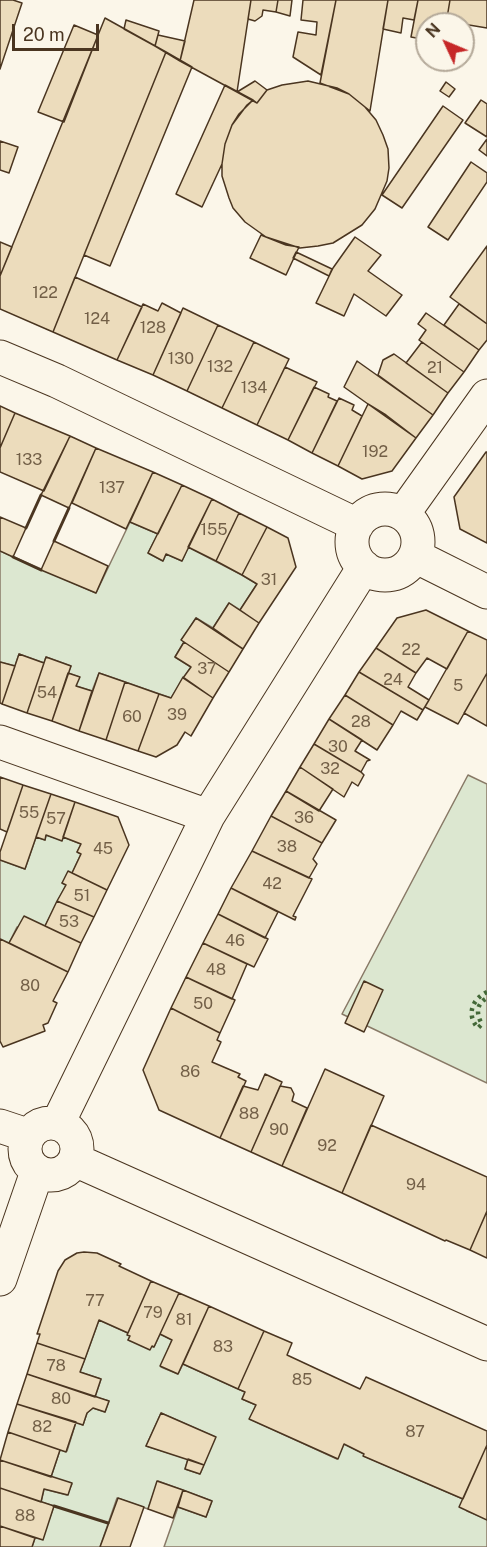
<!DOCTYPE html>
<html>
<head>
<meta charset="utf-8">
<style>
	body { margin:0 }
	#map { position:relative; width:487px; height:1547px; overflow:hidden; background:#fbf6e9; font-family:"Public Sans",sans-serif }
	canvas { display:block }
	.north { position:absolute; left:415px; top:12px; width:60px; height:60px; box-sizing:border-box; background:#fbf6e9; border:2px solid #b4a999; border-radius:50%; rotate:314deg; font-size:16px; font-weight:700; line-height:24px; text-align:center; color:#4a3520 }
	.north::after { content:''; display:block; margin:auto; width:21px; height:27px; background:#c62828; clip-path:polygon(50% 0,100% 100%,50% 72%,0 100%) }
	.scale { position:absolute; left:12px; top:24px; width:87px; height:27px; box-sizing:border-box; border:3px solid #4a3520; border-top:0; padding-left:8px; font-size:18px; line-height:21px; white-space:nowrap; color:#4a3520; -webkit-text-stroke:4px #fbf6e9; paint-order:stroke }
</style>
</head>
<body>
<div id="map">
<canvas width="487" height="1547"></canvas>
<div class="north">N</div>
<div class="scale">20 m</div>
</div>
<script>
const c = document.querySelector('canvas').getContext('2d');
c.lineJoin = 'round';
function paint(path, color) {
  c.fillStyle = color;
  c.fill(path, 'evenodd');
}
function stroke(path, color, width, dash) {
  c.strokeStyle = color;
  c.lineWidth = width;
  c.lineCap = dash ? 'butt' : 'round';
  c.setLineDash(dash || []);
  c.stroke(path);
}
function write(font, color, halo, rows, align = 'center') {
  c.font = font + ' "Public Sans",sans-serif';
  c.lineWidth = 4.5;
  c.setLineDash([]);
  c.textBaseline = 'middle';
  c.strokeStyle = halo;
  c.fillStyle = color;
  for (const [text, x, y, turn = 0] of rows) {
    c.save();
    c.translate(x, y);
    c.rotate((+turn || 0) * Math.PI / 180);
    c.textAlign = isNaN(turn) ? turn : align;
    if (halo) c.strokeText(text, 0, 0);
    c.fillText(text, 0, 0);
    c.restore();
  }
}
const green = new Path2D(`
	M 130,522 L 158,534 L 148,553 L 163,561 L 166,554 L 182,561 L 188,547 L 242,575 L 257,584 L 240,610 L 229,603 L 213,628 L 196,618 L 182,640 L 184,642 L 175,657 L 191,667 L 171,698 L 99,673 L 92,691 L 76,686 L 79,677 L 68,673 L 71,666 L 46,657 L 44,663 L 19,654 L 15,666 L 0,662 L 0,551 L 96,593 Z
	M 468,775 L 487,784 L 487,1083 L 342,1014 Z
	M 46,835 L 62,840 L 63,837 L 81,844 L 77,852 L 81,854 L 72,873 L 62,883 L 66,885 L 45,926 L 17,927 L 9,943 L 0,939 L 0,860 L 25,869 L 36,837 L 45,840 Z
	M 99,1320 L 128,1333 L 130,1336 L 128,1340 L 154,1347 L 160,1334 L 172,1340 L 161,1367 L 178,1374 L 183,1364 L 245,1392 L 242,1399 L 256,1405 L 250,1419 L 337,1459 L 344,1444 L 364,1454 L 364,1456 L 463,1499 L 467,1511 L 487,1519 L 487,1547 L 164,1547 L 178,1507 L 206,1517 L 212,1501 L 158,1481 L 148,1509 L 117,1498 L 100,1547 L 32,1547 L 35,1538 L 42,1539 L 54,1506 L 41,1502 L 44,1489 L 67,1495 L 72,1484 L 51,1477 L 60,1450 L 67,1451 L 76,1422 L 83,1425 L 87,1413 L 93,1408 L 105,1412 L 109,1401 L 95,1397 L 101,1379 L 80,1372 ZM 161,1413 L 215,1437 L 200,1474 L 185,1469 L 188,1459 L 146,1446 Z`);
paint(green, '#dce7d0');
stroke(green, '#887966', 1.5);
const building = new Path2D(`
	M 0,0 L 13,0 L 22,3 L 0,69 Z
	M 194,0 L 251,0 L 237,92 L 180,61 Z
	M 251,0 L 278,0 L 276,12 L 263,10 L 262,16 L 255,21 L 248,19 Z
	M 278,0 L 292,0 L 290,16 L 276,12 Z
	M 303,0 L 336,0 L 321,75 L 293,57 L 298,32 L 316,35 L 317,22 L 301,20 Z
	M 336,0 L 388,0 L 370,111 L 349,94 L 320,83 Z
	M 388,0 L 418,0 L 414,20 L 403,18 L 401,33 L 383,29 Z
	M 418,0 L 450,0 L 446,24 L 427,24 L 427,40 L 411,37 Z
	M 450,0 L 487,0 L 487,28 L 463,24 L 446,24 Z
	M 105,18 L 166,52 L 53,332 L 0,309 L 0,276 Z
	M 126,20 L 159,31 L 155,46 L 124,29 Z
	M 74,25 L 98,35 L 64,122 L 38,112 Z
	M 158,35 L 185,41 L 180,61 L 155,46 Z
	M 166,52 L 192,67 L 110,266 L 84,255 Z
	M 255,81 L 267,90 L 257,103 L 237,92 Z
	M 308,81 L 337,88 L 349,94 L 365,107 L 376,120 L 383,135 L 388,149 L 389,168 L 387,181 L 375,209 L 362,225 L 333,243 L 318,246 L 300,248 L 266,237 L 245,222 L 233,208 L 229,198 L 222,176 L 222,164 L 225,144 L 232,125 L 247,105 L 253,100 L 257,103 L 267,90 L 282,85 Z
	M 446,82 L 455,89 L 449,97 L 440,91 Z
	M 225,85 L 253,100 L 239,114 L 232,125 L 225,144 L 222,164 L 202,207 L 176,194 Z
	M 481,100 L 487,104 L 487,137 L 465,123 Z
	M 443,106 L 463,120 L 402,208 L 382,195 Z
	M 487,139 L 487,156 L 479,150 Z
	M 0,141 L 18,147 L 9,173 L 0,170 Z
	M 471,162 L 487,173 L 487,182 L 448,240 L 428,227 Z
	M 261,235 L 286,245 L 299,247 L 286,275 L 250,258 Z
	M 355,237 L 381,255 L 368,271 L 402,295 L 386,316 L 354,294 L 344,316 L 316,303 L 333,268 Z
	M 0,242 L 12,247 L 0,276 Z
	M 487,246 L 487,324 L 450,297 Z
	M 296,252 L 332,269 L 329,276 L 293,258 Z
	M 75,277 L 142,307 L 117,360 L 53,332 Z
	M 162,303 L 181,313 L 153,375 L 117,360 L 143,304 L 158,311 Z
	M 459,304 L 487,324 L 487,340 L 479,350 L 444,325 Z
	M 183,308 L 218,325 L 187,391 L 153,375 Z
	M 426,313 L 479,350 L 464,372 L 419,340 L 426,330 L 418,324 Z
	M 218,325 L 254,342 L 222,408 L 187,391 Z
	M 254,342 L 289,359 L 257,425 L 222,408 Z
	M 422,342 L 464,372 L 448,393 L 406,363 Z
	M 394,354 L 448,393 L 433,415 L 378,375 L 383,360 Z
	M 357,361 L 433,415 L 416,438 L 344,387 Z
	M 285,367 L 317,382 L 288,440 L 257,425 Z
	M 314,387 L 329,394 L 328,397 L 337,401 L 312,453 L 288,440 Z
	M 339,398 L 354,405 L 352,410 L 362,416 L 338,466 L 312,453 Z
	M 368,404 L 386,415 L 416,438 L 392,471 L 362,479 L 338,466 Z
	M 0,406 L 15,413 L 0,448 Z
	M 15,413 L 70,436 L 44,491 L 0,472 L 0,448 Z
	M 70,436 L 96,448 L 69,508 L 41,495 Z
	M 96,448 L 153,472 L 126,529 L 72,503 Z
	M 486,452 L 487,452 L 487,543 L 460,529 L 454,497 Z
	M 153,472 L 182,485 L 158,534 L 130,522 Z
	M 182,485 L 212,499 L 182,561 L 166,554 L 163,561 L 148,553 Z
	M 212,499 L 239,513 L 216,561 L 188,547 Z
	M 239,513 L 267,527 L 242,575 L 216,561 Z
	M 0,517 L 26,528 L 13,557 L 0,551 Z
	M 267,527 L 288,538 L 296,567 L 259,623 L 240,610 L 257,584 L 242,575 Z
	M 54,541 L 108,566 L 96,593 L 41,570 Z
	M 229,603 L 259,623 L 243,649 L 213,628 Z
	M 426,610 L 468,631 L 447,669 L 427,658 L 416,673 L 376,648 L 397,618 Z
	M 196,618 L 243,649 L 229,672 L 181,640 Z
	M 468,631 L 487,640 L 487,673 L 458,724 L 425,707 Z
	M 184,642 L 229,672 L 213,698 L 183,678 L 191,667 L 175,657 Z
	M 376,648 L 416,673 L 408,687 L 429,700 L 423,710 L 359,672 Z
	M 19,654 L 44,663 L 27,713 L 2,704 Z
	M 46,657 L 71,666 L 52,721 L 27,713 Z
	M 0,662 L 15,666 L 2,704 L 0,703 Z
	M 359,672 L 423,710 L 417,720 L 401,711 L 393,725 L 345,695 Z
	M 68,673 L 80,677 L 76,686 L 92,691 L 79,731 L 52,721 Z
	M 99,673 L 125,682 L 106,740 L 79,731 Z
	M 487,673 L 487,726 L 464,713 Z
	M 183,677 L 213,698 L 191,736 L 185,732 L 177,745 L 156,757 L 138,751 L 159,694 L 171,698 Z
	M 125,682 L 159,694 L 138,751 L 106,740 Z
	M 345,695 L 393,725 L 377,750 L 329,719 Z
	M 329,719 L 362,740 L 355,751 L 370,760 L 367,761 L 361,772 L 314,744 Z
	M 314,744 L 361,772 L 364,775 L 358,786 L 352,782 L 344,797 L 300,767 Z
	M 300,767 L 333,789 L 319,811 L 286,791 Z
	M 0,777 L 23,785 L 7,832 L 0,829 Z
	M 23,785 L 51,794 L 25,869 L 0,860 L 0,852 Z
	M 286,791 L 336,820 L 322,843 L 271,816 Z
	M 51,794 L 75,802 L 62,841 L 46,835 L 45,840 L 36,837 Z
	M 75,802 L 118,817 L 129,845 L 107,890 L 72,873 L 81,854 L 77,852 L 81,844 L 63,837 Z
	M 271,816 L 322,843 L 313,859 L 317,864 L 309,878 L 252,851 Z
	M 252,851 L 312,879 L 293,916 L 296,917 L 295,920 L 231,888 Z
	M 68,871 L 107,890 L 94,917 L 57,901 L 66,885 L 62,883 Z
	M 231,888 L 278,912 L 265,938 L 218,914 Z
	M 57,901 L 94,917 L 81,943 L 45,926 Z
	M 218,914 L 268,939 L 254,967 L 203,943 Z
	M 24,916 L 81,943 L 68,972 L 9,943 Z
	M 0,939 L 68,972 L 53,1001 L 57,1003 L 48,1023 L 43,1025 L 45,1031 L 3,1047 L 0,1041 Z
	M 203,943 L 247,964 L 232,999 L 186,977 Z
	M 186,977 L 235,1000 L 220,1033 L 171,1008 Z
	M 364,981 L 383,990 L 364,1032 L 345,1023 Z
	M 171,1008 L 220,1033 L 217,1040 L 221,1042 L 212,1062 L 240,1074 L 238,1077 L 246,1081 L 220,1138 L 159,1110 L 143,1070 Z
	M 325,1069 L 384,1096 L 342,1193 L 282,1166 Z
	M 265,1074 L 282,1082 L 251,1152 L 220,1138 L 243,1086 L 258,1090 Z
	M 280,1086 L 291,1088 L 294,1094 L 292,1101 L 307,1108 L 282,1166 L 251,1152 Z
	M 371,1125 L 487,1177 L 487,1211 L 470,1250 L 446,1240 L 445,1241 L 342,1193 Z
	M 487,1211 L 487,1258 L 470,1250 Z
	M 84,1252 L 97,1253 L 121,1264 L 119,1266 L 151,1281 L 128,1333 L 99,1320 L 85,1359 L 37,1343 L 40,1334 L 37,1334 L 58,1271 L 65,1260 L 77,1253 Z
	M 151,1281 L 179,1293 L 154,1347 L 152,1346 L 150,1350 L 128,1340 L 130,1336 L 127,1335 Z
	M 179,1293 L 209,1306 L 178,1374 L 160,1366 L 172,1340 L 160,1334 Z
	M 209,1306 L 264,1331 L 238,1389 L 183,1364 Z
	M 264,1331 L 292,1343 L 287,1355 L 360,1389 L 366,1377 L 487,1431 L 487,1445 L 463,1499 L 363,1456 L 364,1454 L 344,1444 L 338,1459 L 249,1419 L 256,1405 L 242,1399 L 245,1392 L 238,1389 Z
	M 37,1343 L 85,1359 L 80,1372 L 101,1379 L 95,1397 L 27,1374 Z
	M 27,1374 L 109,1401 L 105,1412 L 93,1408 L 87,1413 L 83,1425 L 17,1404 Z
	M 17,1404 L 76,1422 L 66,1452 L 8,1432 Z
	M 161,1413 L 216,1437 L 204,1465 L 146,1446 Z
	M 8,1432 L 60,1450 L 51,1477 L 0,1460 Z
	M 487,1445 L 487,1520 L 459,1507 Z
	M 188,1459 L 204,1465 L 200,1474 L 185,1469 Z
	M 0,1460 L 72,1483 L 68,1495 L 44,1489 L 41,1502 L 0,1488 Z
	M 157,1481 L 183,1490 L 173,1518 L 148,1509 Z
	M 0,1488 L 54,1506 L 43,1540 L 0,1526 Z
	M 183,1490 L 212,1501 L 206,1517 L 178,1507 Z
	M 118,1498 L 144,1507 L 130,1547 L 100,1547 Z
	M 0,1526 L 35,1538 L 32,1547 L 0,1547 Z`);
paint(building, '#ecdcbc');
stroke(building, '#4a3520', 1.5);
const minor = new Path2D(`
	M 0,357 L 57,381 L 357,525
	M352 542a33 33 0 1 1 66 0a33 33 0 1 1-66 0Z
	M 403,514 L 487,396
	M 415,556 L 487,592
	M 0,742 L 208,816
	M25 1149a26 26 0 1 1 52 0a26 26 0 1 1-52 0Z
	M 58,1123 L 208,816 L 364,567
	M 0,1126 L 27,1135
	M 75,1160 L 487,1344
	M 0,1279 L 37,1172`);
stroke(minor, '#4a3520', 35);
stroke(minor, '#fbf6e9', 33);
stroke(new Path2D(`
	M 487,992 C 472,999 466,1015 478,1028 L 482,1024 C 476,1014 476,1004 487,998`), '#436837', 4.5, [3, 4.5]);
stroke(new Path2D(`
	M 26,528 L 41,495
	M 54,541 L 69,508
	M 13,557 L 41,570
	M 54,1506 L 108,1523`), '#4a3520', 3);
write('16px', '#725f47', null, [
	["122",45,293],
	["124",97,319],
	["128",153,328],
	["130",181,359],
	["132",220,367],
	["21",435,368],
	["134",254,388],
	["192",375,452],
	["133",29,460],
	["137",112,488],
	["155",214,530],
	["31",269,580],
	["22",411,650],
	["37",207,669],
	["24",393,680],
	["5",458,686],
	["54",47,693],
	["39",177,715],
	["60",132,717],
	["28",361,722],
	["30",338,747],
	["32",330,769],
	["55",29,813],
	["36",304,818],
	["57",56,819],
	["38",287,847],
	["45",103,849],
	["42",272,884],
	["51",82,896],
	["53",69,922],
	["46",235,941],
	["48",216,970],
	["80",30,986],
	["50",203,1004],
	["86",190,1072],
	["88",249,1114],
	["90",279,1130],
	["92",327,1146],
	["94",416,1185],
	["77",95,1301],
	["79",153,1313],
	["81",184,1320],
	["83",223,1347],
	["78",56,1366],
	["85",302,1380],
	["80",61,1399],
	["82",42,1427],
	["87",415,1432],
	["88",25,1516]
]);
</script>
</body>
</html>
